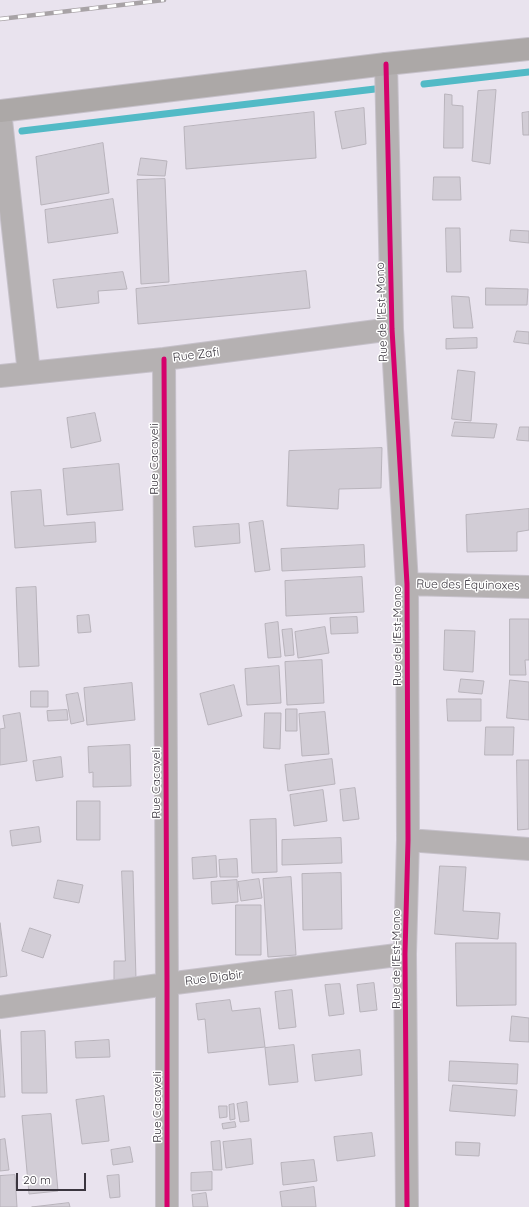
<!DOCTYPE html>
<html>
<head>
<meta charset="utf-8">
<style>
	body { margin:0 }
	#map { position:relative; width:529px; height:1207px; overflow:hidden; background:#e9e3ee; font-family:Quicksand,sans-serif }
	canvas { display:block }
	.scale { position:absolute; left:16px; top:1173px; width:70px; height:18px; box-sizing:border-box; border:2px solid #3a353e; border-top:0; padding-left:5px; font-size:12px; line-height:14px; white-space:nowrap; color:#3a353e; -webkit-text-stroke:3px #fff; paint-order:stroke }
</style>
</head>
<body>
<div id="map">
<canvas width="529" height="1207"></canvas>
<div class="scale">20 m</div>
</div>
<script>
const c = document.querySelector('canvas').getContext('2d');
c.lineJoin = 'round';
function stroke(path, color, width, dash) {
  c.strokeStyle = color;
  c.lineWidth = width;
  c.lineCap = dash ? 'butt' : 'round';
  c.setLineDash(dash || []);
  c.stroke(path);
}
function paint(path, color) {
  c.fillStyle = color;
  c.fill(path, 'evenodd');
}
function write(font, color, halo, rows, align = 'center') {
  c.font = font + ' Quicksand,sans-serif';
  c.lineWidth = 3;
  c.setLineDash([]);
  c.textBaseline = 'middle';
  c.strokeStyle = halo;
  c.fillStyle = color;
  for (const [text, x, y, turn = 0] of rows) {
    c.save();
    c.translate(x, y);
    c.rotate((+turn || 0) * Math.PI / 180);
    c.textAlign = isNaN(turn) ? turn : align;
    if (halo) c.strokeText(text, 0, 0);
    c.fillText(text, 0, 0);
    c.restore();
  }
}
stroke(new Path2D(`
	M 424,84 L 529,72
	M 22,131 L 375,89`), '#52bac6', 7);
const building = new Path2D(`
	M 496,90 L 490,164 L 472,161 L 478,91 Z
	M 445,94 L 452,95 L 452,105 L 463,106 L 463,148 L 444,148 Z
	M 364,108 L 366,144 L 342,149 L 335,112 Z
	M 314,112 L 316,158 L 186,169 L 184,127 Z
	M 529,112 L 529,135 L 523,135 L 522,113 Z
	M 103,143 L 109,193 L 41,205 L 36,157 Z
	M 141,158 L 167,161 L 165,176 L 138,175 Z
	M 434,177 L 460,177 L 461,200 L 433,200 Z
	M 165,179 L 169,282 L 141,284 L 137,180 Z
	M 113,199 L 118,233 L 48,243 L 45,210 Z
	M 446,228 L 460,228 L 461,272 L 447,272 Z
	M 511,230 L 529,231 L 529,243 L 510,241 Z
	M 306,271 L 310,308 L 138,324 L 136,289 Z
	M 123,272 L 127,289 L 98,291 L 99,303 L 57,308 L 53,280 Z
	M 486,288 L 528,289 L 527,305 L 486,305 Z
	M 452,296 L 469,297 L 473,328 L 454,328 Z
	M 517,331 L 529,332 L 529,344 L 514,342 Z
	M 477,338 L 477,348 L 446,349 L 446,339 Z
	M 458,370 L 475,372 L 471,421 L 452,419 Z
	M 95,413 L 101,441 L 71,448 L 67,418 Z
	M 455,422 L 497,424 L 494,438 L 452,436 Z
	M 520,427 L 529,427 L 529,441 L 517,440 Z
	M 382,448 L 381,488 L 339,489 L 338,509 L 287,506 L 289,451 Z
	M 119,464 L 123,510 L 67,515 L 63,469 Z
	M 41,490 L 44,526 L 95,522 L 96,542 L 15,548 L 11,492 Z
	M 529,509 L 529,530 L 517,532 L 517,551 L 467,552 L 466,515 Z
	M 263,521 L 270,570 L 255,572 L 249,523 Z
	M 239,524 L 240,543 L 195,547 L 193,527 Z
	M 364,545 L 365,567 L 282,571 L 281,549 Z
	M 362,577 L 364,612 L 286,616 L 285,581 Z
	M 36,587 L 39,666 L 19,667 L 16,588 Z
	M 89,615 L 91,632 L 78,633 L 77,616 Z
	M 357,617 L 358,633 L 331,634 L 330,618 Z
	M 510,619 L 529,619 L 529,660 L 525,660 L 526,675 L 510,675 Z
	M 278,622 L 281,657 L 268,658 L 265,624 Z
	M 325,627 L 329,653 L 298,658 L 295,632 Z
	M 292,629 L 294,655 L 285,656 L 282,630 Z
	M 445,630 L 475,631 L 473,672 L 444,670 Z
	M 322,660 L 324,703 L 287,705 L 285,662 Z
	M 279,666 L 281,703 L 247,705 L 245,669 Z
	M 461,679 L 484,681 L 482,694 L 459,692 Z
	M 510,680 L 529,682 L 529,720 L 507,718 Z
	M 132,683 L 135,720 L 87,725 L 84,688 Z
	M 234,685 L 242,716 L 208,725 L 200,694 Z
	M 31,691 L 48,691 L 48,707 L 31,707 Z
	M 78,693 L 84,721 L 71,724 L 66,695 Z
	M 447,699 L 481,699 L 481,721 L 448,721 Z
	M 286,709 L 297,709 L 297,731 L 286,731 Z
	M 67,710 L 68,720 L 48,721 L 47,711 Z
	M 325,712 L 329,754 L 302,756 L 299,714 Z
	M 20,713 L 27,761 L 0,765 L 0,729 L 5,728 L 3,716 Z
	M 265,713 L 281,713 L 280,749 L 264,748 Z
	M 486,727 L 514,727 L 513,755 L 485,755 Z
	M 130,745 L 131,786 L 93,787 L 93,772 L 89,773 L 88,747 Z
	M 61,757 L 63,777 L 36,781 L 33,761 Z
	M 332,759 L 335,784 L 288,791 L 285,765 Z
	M 517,760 L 529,760 L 529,829 L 518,830 Z
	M 355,788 L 359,819 L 343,821 L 340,790 Z
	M 323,790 L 327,821 L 294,826 L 290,795 Z
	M 77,801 L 100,801 L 100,840 L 77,840 Z
	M 276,819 L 277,872 L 252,873 L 250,820 Z
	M 39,827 L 41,842 L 12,846 L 10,831 Z
	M 341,838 L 342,863 L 282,865 L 282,840 Z
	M 216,856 L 217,877 L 193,879 L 192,858 Z
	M 237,859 L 238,877 L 220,877 L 219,860 Z
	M 440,866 L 466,867 L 463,911 L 500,913 L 498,939 L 435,934 Z
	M 122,871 L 133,871 L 136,979 L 114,980 L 114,961 L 125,961 Z
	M 341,873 L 342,929 L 303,930 L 302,874 Z
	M 291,877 L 296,955 L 268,957 L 263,879 Z
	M 259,879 L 262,898 L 241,901 L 238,882 Z
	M 58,880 L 83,885 L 79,903 L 54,898 Z
	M 237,880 L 238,902 L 212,904 L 211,882 Z
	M 236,905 L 261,905 L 261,955 L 236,955 Z
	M 0,923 L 7,976 L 0,977 Z
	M 30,928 L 51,935 L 43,958 L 22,951 Z
	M 456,943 L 516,943 L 516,1005 L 457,1006 Z
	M 374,983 L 377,1010 L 360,1012 L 357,985 Z
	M 340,984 L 344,1014 L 329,1016 L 325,985 Z
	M 292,990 L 296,1027 L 279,1029 L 275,992 Z
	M 230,1000 L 232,1011 L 260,1008 L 265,1047 L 208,1053 L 205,1019 L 198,1020 L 196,1004 Z
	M 512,1016 L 529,1018 L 529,1042 L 510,1041 Z
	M 0,1030 L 5,1097 L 0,1097 Z
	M 45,1031 L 47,1093 L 22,1093 L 21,1032 Z
	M 109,1040 L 110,1057 L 76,1058 L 75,1042 Z
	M 294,1045 L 298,1082 L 269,1085 L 265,1048 Z
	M 360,1050 L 362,1075 L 315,1081 L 312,1055 Z
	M 450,1061 L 518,1064 L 517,1084 L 449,1081 Z
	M 453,1085 L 517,1090 L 515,1116 L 450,1111 Z
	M 104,1096 L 109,1141 L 82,1144 L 76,1100 Z
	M 247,1102 L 249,1121 L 240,1122 L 237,1104 Z
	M 234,1104 L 235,1119 L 230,1120 L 229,1105 Z
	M 219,1106 L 227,1106 L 227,1117 L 220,1118 Z
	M 51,1114 L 58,1191 L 29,1194 L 22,1116 Z
	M 235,1122 L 236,1127 L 223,1129 L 222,1124 Z
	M 372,1133 L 375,1156 L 337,1161 L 334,1137 Z
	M 5,1139 L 9,1170 L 0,1171 L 0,1140 Z
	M 251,1139 L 253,1164 L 226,1168 L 223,1142 Z
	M 220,1141 L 222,1170 L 213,1170 L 211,1142 Z
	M 456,1142 L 480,1143 L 479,1156 L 456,1155 Z
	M 130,1147 L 133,1162 L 113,1165 L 111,1150 Z
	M 314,1160 L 317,1181 L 283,1185 L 281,1163 Z
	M 212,1172 L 212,1190 L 191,1191 L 191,1173 Z
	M 15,1175 L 17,1207 L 0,1207 L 0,1176 Z
	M 119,1175 L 120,1197 L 110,1198 L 107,1176 Z
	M 314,1187 L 316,1207 L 282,1207 L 280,1192 Z
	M 206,1193 L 208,1207 L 193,1207 L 192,1195 Z
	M 69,1203 L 70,1207 L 32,1207 Z`);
paint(building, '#d2cdd6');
stroke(building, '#b8b3bb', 1);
const street = new Path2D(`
	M 386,64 L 392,329 L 407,584 L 408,840 L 405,954 L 407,1207
	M 0,111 L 29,373
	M 164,359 L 167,984 L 167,1207
	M 0,376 L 164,359 L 392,329
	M 407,584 L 529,587
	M 408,840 L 529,849
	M 0,1007 L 167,984 L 405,954`);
const secondary = new Path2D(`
	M 0,111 L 386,64 L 529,49`);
stroke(street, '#c6c1ca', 24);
stroke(secondary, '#c6c1ca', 24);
stroke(street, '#b5b1b2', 22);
stroke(secondary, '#aca8a7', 22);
const rail = new Path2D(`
	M 0,19 L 164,0`);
stroke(rail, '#a8a3a6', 4.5);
stroke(rail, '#fff', 3, [9]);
stroke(new Path2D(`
	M 386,64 L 392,329 L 407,584 L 408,840 L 405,954 L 407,1207
	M 164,359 L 167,984 L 167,1207`), '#d6006c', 5);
write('12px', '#3a353e', '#fff', [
	["Rue de l'Est-Mono",382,312,-92],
	["Rue Zafi",196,355,-7],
	["Rue Cacaveli",154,459,-90],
	["Rue des Équinoxes",468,585,1],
	["Rue de l'Est-Mono",397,636,-90],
	["Rue Cacaveli",156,783,-90],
	["Rue de l'Est-Mono",396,959,-90],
	["Rue Djabir",214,978,-7],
	["Rue Cacaveli",157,1107,-90]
]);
</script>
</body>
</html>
